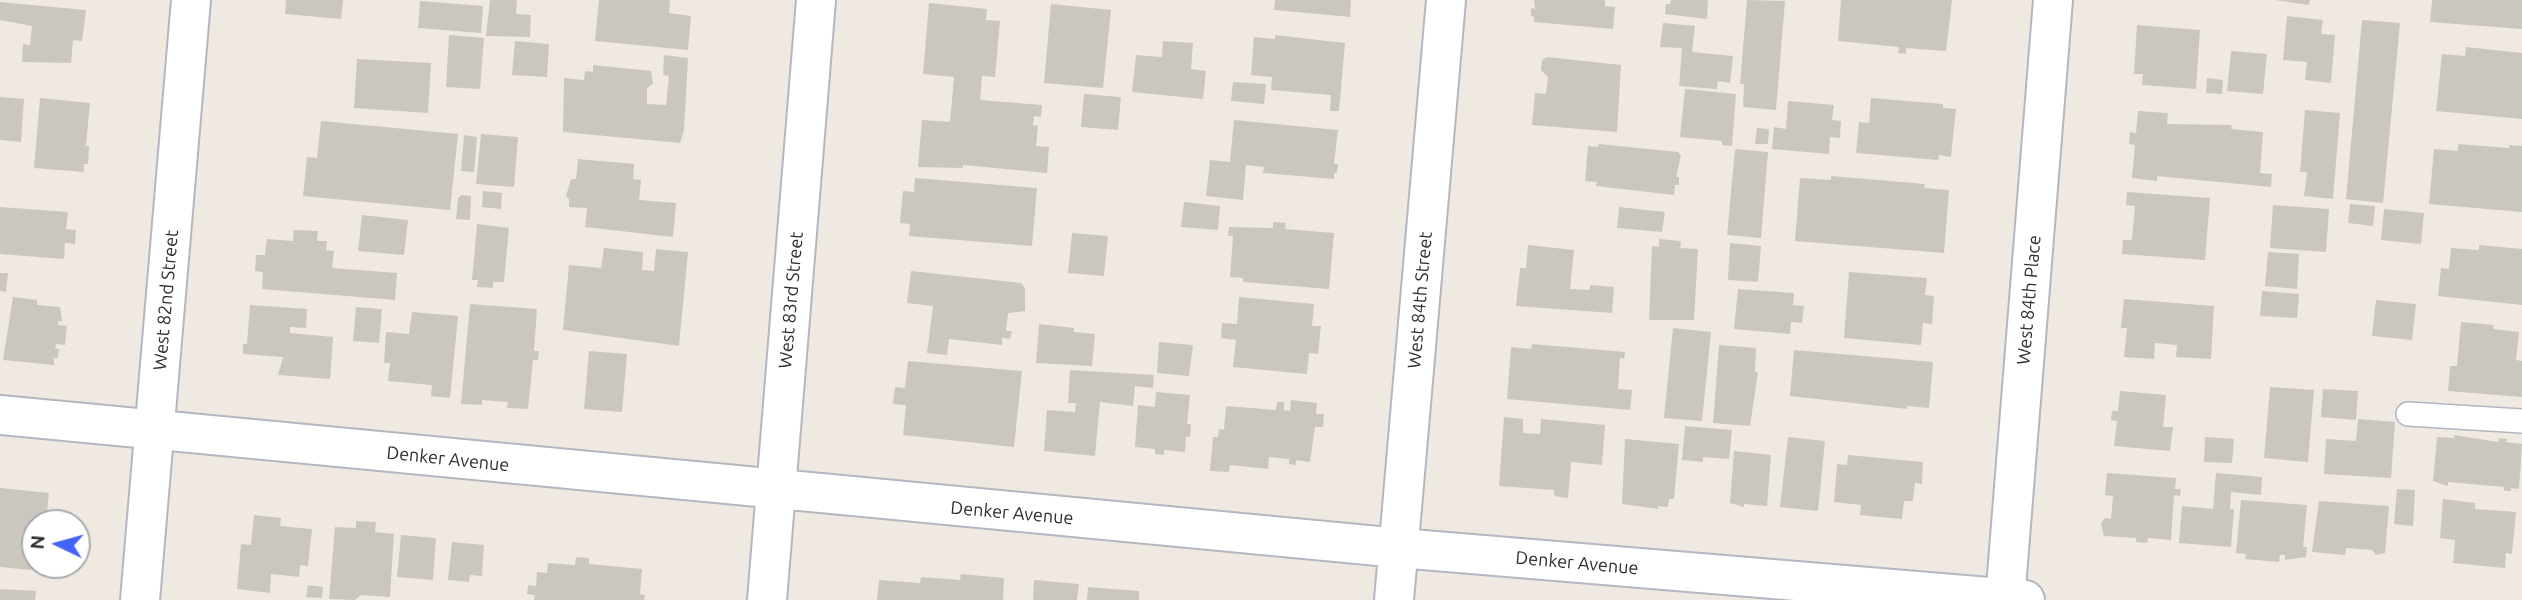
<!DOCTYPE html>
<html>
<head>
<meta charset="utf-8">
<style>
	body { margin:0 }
	#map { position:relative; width:2522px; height:600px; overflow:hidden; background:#efe9e1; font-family:Ubuntu,sans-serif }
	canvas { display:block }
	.north { position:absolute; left:21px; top:509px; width:70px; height:70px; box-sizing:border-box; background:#fff; border:2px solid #ababab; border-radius:50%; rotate:275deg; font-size:19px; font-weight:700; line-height:28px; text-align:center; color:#2e2e2e }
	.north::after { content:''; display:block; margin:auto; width:24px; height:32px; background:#4264fb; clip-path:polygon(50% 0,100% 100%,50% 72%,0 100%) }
</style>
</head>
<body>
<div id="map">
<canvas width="2522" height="600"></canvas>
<div class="north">N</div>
</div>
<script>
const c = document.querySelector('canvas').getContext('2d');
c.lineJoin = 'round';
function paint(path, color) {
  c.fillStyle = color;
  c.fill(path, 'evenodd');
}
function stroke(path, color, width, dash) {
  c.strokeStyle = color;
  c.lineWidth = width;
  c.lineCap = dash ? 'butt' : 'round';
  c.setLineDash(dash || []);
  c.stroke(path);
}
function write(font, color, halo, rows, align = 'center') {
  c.font = font + ' Ubuntu,sans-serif';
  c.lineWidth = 5;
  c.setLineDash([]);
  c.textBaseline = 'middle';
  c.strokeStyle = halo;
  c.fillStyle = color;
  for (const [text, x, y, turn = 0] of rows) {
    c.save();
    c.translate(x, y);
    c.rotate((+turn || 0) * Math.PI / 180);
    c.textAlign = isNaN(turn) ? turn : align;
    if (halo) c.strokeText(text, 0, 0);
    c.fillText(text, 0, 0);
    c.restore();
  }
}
paint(new Path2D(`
	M 286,0 L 343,0 L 341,19 L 285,14 Z
	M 490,0 L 517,0 L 516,14 L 531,15 L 530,37 L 486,36 Z
	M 599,0 L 670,0 L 669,13 L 691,16 L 688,50 L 595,41 Z
	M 1275,0 L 1351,0 L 1350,17 L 1274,10 Z
	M 1534,0 L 1605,0 L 1605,6 L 1615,7 L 1613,29 L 1534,22 L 1534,16 L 1531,16 L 1531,8 L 1535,9 Z
	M 1671,0 L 1708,0 L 1707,19 L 1665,14 L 1666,4 L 1670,4 Z
	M 1747,0 L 1785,1 L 1776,110 L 1743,107 L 1744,84 L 1740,84 Z
	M 1841,0 L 1952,0 L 1946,51 L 1906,48 L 1906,54 L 1898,53 L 1899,47 L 1838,41 Z
	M 2275,0 L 2310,0 L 2309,5 Z
	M 2432,0 L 2522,0 L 2522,29 L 2430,22 Z
	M 420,1 L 483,6 L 481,33 L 418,28 Z
	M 0,2 L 86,10 L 82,41 L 73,40 L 71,63 L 22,62 L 23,44 L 30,45 L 32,26 L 0,20 Z
	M 929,3 L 987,9 L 986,20 L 1000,21 L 995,77 L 982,76 L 980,100 L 1042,105 L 1041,117 L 1034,116 L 1033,125 L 1038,126 L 1036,146 L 1049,147 L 1047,173 L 963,165 L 963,168 L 918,167 L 922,120 L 950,122 L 954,77 L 923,74 Z
	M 1051,4 L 1111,10 L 1103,88 L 1044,83 Z
	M 2287,16 L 2323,20 L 2321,34 L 2335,35 L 2331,83 L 2305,80 L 2307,62 L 2283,60 Z
	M 2362,20 L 2400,23 L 2383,203 L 2346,199 Z
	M 1663,23 L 1695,26 L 1692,52 L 1733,56 L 1730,83 L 1718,81 L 1717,89 L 1679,86 L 1682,48 L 1660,47 Z
	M 2137,25 L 2200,30 L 2196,89 L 2142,85 L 2143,74 L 2134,74 Z
	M 449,35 L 484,38 L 480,89 L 446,87 Z
	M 1275,35 L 1345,43 L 1339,111 L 1330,111 L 1331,95 L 1271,90 L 1272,77 L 1251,75 L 1254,37 L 1275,39 Z
	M 515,41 L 549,44 L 547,77 L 512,75 Z
	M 1163,41 L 1193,43 L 1191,69 L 1206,71 L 1203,99 L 1132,92 L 1136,55 L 1162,57 Z
	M 2466,47 L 2522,53 L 2522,119 L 2436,111 L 2442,54 L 2465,56 Z
	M 2231,51 L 2267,54 L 2263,94 L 2227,91 Z
	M 664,55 L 688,58 L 684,130 L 680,143 L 563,132 L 564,78 L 584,80 L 585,71 L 593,72 L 593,65 L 651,71 L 653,84 L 647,88 L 647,104 L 666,105 L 669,76 L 663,75 Z
	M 1547,57 L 1621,65 L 1617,132 L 1532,125 L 1535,93 L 1546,94 L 1548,77 L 1541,70 L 1542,60 Z
	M 357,59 L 431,63 L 428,113 L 354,108 Z
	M 2207,78 L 2223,80 L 2222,94 L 2206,93 Z
	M 1233,82 L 1266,84 L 1264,104 L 1231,101 Z
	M 1685,89 L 1736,94 L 1732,146 L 1722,145 L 1722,141 L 1680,137 Z
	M 1084,94 L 1121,97 L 1118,130 L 1081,127 Z
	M 0,97 L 24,99 L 21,142 L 0,140 Z
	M 40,98 L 90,103 L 86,146 L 89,146 L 88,164 L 84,164 L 84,172 L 34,168 Z
	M 1871,98 L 1943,104 L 1943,108 L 1956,109 L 1951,157 L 1939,155 L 1938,160 L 1856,153 L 1859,122 L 1869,123 Z
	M 1788,101 L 1834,105 L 1832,120 L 1841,121 L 1840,138 L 1830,137 L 1829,154 L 1772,149 L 1774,127 L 1786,129 Z
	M 2305,110 L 2340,113 L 2333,199 L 2304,196 L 2307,172 L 2300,172 Z
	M 2138,111 L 2168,113 L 2167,124 L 2232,125 L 2231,129 L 2263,132 L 2260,173 L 2272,174 L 2271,187 L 2157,176 L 2157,181 L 2132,178 L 2135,145 L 2129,144 L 2130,132 L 2136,133 Z
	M 1234,120 L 1338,130 L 1334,164 L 1338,164 L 1337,173 L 1334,173 L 1334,179 L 1263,173 L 1264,167 L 1246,165 L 1243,200 L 1206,196 L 1210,160 L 1230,162 Z
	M 321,121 L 458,134 L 450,210 L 303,196 L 307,157 L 317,158 Z
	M 1757,128 L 1769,129 L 1768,144 L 1755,144 Z
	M 481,134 L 518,137 L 514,187 L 476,184 Z
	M 464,135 L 477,137 L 474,172 L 461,171 Z
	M 1599,144 L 1678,152 L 1681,156 L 1676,177 L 1679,177 L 1679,185 L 1675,185 L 1674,195 L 1596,186 L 1597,182 L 1585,181 L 1588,146 L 1598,147 Z
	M 2458,144 L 2509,148 L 2509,145 L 2522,146 L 2522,212 L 2429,204 L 2434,149 L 2458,151 Z
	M 1735,149 L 1768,152 L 1761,238 L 1727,235 Z
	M 578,159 L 634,164 L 633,179 L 641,180 L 639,200 L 676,203 L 673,237 L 585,227 L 587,208 L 569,207 L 569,199 L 566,196 L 571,179 L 576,179 Z
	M 1831,176 L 1925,184 L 1924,188 L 1949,190 L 1944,253 L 1795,241 L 1800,178 L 1831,180 Z
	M 915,178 L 1037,188 L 1032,246 L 909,236 L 910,224 L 900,223 L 903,191 L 914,192 Z
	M 483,191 L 502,193 L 501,209 L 482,207 Z
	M 2127,192 L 2210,198 L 2205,260 L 2122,254 L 2123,240 L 2132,240 L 2135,206 L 2126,205 Z
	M 462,195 L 471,196 L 470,220 L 456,219 L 458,198 Z
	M 1184,202 L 1220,206 L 1218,230 L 1181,227 Z
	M 2350,204 L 2375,206 L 2373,226 L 2348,223 Z
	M 2273,205 L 2329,209 L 2326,252 L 2270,248 Z
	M 0,207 L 68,212 L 66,229 L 76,230 L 75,244 L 65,243 L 64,259 L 0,254 Z
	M 1619,207 L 1665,212 L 1662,232 L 1617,228 Z
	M 2384,209 L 2424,213 L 2421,244 L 2381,240 Z
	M 362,215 L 408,220 L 404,255 L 358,251 Z
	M 1273,222 L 1286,223 L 1285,229 L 1334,233 L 1329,289 L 1243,282 L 1243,278 L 1230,277 L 1233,236 L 1228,236 L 1229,227 L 1273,228 Z
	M 477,224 L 509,228 L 504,282 L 493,282 L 493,288 L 477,287 L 478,280 L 472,280 Z
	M 294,230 L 318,231 L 317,241 L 327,241 L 326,250 L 334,251 L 332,268 L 397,273 L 395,300 L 262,289 L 263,272 L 255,271 L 256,255 L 265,255 L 267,239 L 293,241 Z
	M 1072,233 L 1108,236 L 1104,276 L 1068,273 Z
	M 1659,239 L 1681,241 L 1680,248 L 1698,249 L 1694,320 L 1649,320 L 1652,246 L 1659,247 Z
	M 1730,243 L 1761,246 L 1758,282 L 1728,280 Z
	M 1528,245 L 1574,250 L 1570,289 L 1590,290 L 1590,285 L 1614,287 L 1612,313 L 1516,306 L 1520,268 L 1526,268 Z
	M 2479,245 L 2522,249 L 2522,305 L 2438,296 L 2441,268 L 2449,269 L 2451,248 L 2479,250 Z
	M 604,248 L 643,252 L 642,270 L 654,271 L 656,249 L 688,252 L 679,346 L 563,330 L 569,265 L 601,268 Z
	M 2268,252 L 2299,254 L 2297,289 L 2265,286 Z
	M 911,271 L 1021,283 L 1025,288 L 1025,311 L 1008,313 L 1006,331 L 1012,331 L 1010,339 L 1002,338 L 1002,345 L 949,339 L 947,355 L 927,353 L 933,306 L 907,303 Z
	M 1849,272 L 1927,278 L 1925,295 L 1934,296 L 1932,324 L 1923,323 L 1921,345 L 1844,338 Z
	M 0,273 L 8,273 L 6,292 L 0,291 Z
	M 1738,289 L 1794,293 L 1793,305 L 1804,306 L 1802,323 L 1791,322 L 1790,334 L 1734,329 Z
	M 2262,291 L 2299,294 L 2297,318 L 2260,316 Z
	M 13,297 L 37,300 L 37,305 L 60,307 L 62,321 L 58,321 L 58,325 L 67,326 L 65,345 L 56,344 L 55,348 L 59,349 L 58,358 L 54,358 L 54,365 L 3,360 Z
	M 1239,297 L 1314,304 L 1312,326 L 1321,326 L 1318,354 L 1309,353 L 1307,374 L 1233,367 L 1236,340 L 1221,338 L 1222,323 L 1237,324 Z
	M 2124,299 L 2214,306 L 2211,359 L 2176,357 L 2177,345 L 2155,343 L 2154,359 L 2124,357 L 2127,328 L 2121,328 Z
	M 2376,300 L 2416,304 L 2412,340 L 2372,336 Z
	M 470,304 L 537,309 L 534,351 L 539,351 L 538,360 L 533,360 L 528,409 L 507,408 L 508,402 L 482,400 L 482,405 L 461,404 Z
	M 250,305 L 307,309 L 306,328 L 290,327 L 290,333 L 333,337 L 330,379 L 278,375 L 283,357 L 243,354 L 243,344 L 247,344 Z
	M 356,307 L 382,309 L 379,343 L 353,341 Z
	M 412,312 L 458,316 L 450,398 L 431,396 L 432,385 L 388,381 L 390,363 L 384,363 L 386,332 L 409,334 Z
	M 2461,322 L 2494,325 L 2493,329 L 2519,332 L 2516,360 L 2522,361 L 2522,397 L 2448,391 L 2450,366 L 2457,366 Z
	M 1039,324 L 1074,328 L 1074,332 L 1095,334 L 1092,366 L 1036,363 Z
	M 1673,328 L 1711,332 L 1702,421 L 1664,418 Z
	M 1159,342 L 1193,345 L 1189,376 L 1157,373 Z
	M 1532,344 L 1625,352 L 1624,359 L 1620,358 L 1618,389 L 1632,390 L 1630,410 L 1507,399 L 1511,347 L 1531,349 Z
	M 1719,345 L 1756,348 L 1755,372 L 1758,372 L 1750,426 L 1713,423 Z
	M 1794,350 L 1933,362 L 1929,408 L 1907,406 L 1907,409 L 1790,396 Z
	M 589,351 L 627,354 L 622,412 L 584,409 Z
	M 908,361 L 1022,371 L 1014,447 L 903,435 L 906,405 L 893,404 L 895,387 L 905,388 Z
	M 1070,370 L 1154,375 L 1153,388 L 1135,386 L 1133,406 L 1100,402 L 1095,456 L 1044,451 L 1047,410 L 1075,412 L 1076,403 L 1068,403 Z
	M 2270,387 L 2314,390 L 2308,462 L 2264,458 Z
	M 2323,389 L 2358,391 L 2356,420 L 2321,417 Z
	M 2120,391 L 2166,395 L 2163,427 L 2173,427 L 2170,451 L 2114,446 L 2117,421 L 2111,420 L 2112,411 L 2118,411 Z
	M 1156,392 L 1190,395 L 1187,424 L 1191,424 L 1190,437 L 1186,437 L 1185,452 L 1164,450 L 1164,455 L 1155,454 L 1155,449 L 1135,447 L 1138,405 L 1155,407 Z
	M 1291,400 L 1317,403 L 1316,414 L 1324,414 L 1323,427 L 1315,427 L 1310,462 L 1296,460 L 1296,465 L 1289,464 L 1289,459 L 1269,457 L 1268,469 L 1230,465 L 1229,472 L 1210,471 L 1213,437 L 1218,437 L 1219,429 L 1224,430 L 1226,406 L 1276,410 L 1277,402 L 1284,402 L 1284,410 L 1290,411 Z
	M 1504,417 L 1523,419 L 1523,433 L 1540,434 L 1541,419 L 1605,425 L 1602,465 L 1571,462 L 1568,498 L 1554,496 L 1554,490 L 1499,486 Z
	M 2358,419 L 2395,422 L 2391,478 L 2324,474 L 2326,439 L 2356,441 Z
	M 1685,426 L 1732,430 L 1729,459 L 1703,457 L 1703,462 L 1682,460 Z
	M 2454,435 L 2498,442 L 2499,438 L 2507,439 L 2506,442 L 2522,444 L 2519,489 L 2511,488 L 2511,491 L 2504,491 L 2504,487 L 2448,482 L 2448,486 L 2433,481 L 2437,437 L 2454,438 Z
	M 1788,437 L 1825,441 L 1818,511 L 1780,507 Z
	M 2205,437 L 2234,439 L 2232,463 L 2204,462 Z
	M 1625,439 L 1679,444 L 1674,499 L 1669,499 L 1668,507 L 1658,506 L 1658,509 L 1622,504 Z
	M 1734,451 L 1771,455 L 1767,506 L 1744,504 L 1744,507 L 1730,503 Z
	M 1848,455 L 1923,462 L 1922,484 L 1915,483 L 1913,501 L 1904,501 L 1902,519 L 1860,515 L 1861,505 L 1834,502 L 1837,464 L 1847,465 Z
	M 2107,473 L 2176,478 L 2175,489 L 2181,489 L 2180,496 L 2174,495 L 2171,540 L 2148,538 L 2147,543 L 2136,542 L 2136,538 L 2104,536 L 2101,523 L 2105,518 L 2111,519 L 2113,496 L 2105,495 Z
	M 2216,473 L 2262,477 L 2261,495 L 2231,492 L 2230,509 L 2234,509 L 2231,547 L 2179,543 L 2182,506 L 2213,509 Z
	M 0,488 L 49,493 L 46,523 L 35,523 L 35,565 L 42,565 L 41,571 L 0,567 Z
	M 2397,489 L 2415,490 L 2413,526 L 2394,524 Z
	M 2443,499 L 2475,503 L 2475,509 L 2516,512 L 2512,554 L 2506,553 L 2505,568 L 2453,563 L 2455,540 L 2440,538 Z
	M 2241,500 L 2307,505 L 2303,547 L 2307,547 L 2306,557 L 2285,560 L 2285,555 L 2280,555 L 2279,562 L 2245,559 L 2246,554 L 2236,553 Z
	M 2319,501 L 2389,506 L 2385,553 L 2376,555 L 2372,550 L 2346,548 L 2345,555 L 2312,552 Z
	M 254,515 L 281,518 L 280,526 L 312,529 L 308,566 L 300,565 L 299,577 L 271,574 L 270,593 L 237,589 L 241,544 L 251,545 Z
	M 356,521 L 376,522 L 375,532 L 394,534 L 390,597 L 361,595 L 355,600 L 329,599 L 335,527 L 356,528 Z
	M 401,535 L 436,538 L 433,580 L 397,577 Z
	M 452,542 L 484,545 L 482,576 L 470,575 L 469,582 L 448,580 Z
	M 576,557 L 589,558 L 589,564 L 642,569 L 640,594 L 645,595 L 644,600 L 534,600 L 535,595 L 527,594 L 528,585 L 536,586 L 537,572 L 547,573 L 548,563 L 575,565 Z
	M 961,574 L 1004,578 L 1003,600 L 877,600 L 879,580 L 920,583 L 921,577 L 960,580 Z
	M 1034,580 L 1079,584 L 1077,600 L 1033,600 Z
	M 308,585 L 323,587 L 322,598 L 306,597 Z
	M 1088,587 L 1139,591 L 1139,600 L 1087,600 Z
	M 0,589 L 36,591 L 35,600 L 0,600 Z`), '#cbc7bf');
const lane = new Path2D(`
	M 2408,414 L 2522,421`);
const street = new Path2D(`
	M 140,600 L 191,0
	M 1394,600 L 1446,0
	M 2005,600 L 2053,0`);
const secondary = new Path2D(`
	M 0,415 L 1399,548 L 2025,600
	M 767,600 L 816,0`);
stroke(lane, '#b4b7c1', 26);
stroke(street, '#b4b7c1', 42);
stroke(secondary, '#b4b7c1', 42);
stroke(lane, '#fff', 23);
stroke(street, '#fff', 38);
stroke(secondary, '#fff', 38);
write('18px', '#2e2e2e', '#fff', [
	["West 82nd Street",166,300,-85],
	["West 83rd Street",791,300,-85],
	["West 84th Street",1420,300,-85],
	["West 84th Place",2029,300,-85],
	["Denker Avenue",448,459,6],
	["Denker Avenue",1012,513,5],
	["Denker Avenue",1577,563,5]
]);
</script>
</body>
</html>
